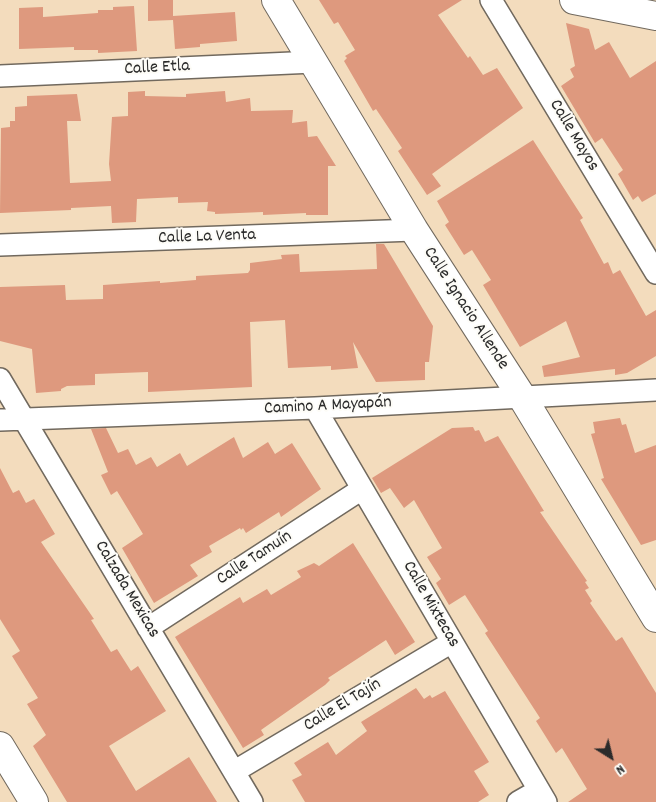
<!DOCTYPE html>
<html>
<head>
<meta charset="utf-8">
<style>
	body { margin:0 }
	#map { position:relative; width:656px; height:802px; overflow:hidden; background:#f3dcbd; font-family:Dekko,sans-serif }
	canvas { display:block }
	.north { position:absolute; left:586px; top:732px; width:50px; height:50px; -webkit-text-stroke:4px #fdfcf7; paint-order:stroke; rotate:144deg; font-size:14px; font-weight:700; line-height:20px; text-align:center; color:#2b2b2b }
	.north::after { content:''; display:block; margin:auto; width:18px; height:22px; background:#2b2b2b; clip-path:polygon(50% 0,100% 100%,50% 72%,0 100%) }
</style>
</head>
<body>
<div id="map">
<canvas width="656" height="802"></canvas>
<div class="north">N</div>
</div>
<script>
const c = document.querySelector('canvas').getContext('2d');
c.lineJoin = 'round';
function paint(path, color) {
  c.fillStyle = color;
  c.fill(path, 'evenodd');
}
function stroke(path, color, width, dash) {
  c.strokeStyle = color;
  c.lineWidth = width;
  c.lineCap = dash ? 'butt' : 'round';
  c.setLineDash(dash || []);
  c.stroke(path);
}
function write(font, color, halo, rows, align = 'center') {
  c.font = font + ' Dekko,sans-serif';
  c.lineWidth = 4;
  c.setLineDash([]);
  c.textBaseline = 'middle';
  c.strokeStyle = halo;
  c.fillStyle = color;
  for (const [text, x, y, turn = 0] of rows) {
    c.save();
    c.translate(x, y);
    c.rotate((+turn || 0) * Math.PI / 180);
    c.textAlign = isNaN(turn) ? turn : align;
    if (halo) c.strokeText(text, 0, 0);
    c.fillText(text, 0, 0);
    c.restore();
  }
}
paint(new Path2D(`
	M 148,0 L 173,0 L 173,16 L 235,12 L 237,41 L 200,44 L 200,47 L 175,49 L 173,20 L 148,21 Z
	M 319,0 L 462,0 L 438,15 L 468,58 L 470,56 L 483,75 L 497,68 L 523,108 L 432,174 L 441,186 L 427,195 L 398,151 L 402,148 L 376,109 L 373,111 L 344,61 L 347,58 L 345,56 L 355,50 L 338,22 L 334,24 Z
	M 134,6 L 137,51 L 98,53 L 98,50 L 74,50 L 74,47 L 19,49 L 19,8 L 43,7 L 43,17 L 98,13 L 98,10 L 113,10 L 113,7 Z
	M 566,23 L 589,29 L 595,50 L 609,42 L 630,78 L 656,61 L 656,194 L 642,202 L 638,196 L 633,200 L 618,174 L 623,170 L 602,138 L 595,143 L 561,86 L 574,77 L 570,69 L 575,66 Z
	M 145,91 L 145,96 L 186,97 L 186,94 L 225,91 L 226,102 L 250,98 L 251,111 L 293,110 L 292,123 L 307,121 L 308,137 L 317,136 L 336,166 L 328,166 L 328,215 L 306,215 L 306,213 L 263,215 L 263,212 L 215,214 L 215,212 L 207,211 L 208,202 L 178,203 L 178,197 L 137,199 L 136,222 L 112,223 L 111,206 L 71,208 L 71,210 L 0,213 L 1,128 L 10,127 L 10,121 L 15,121 L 15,107 L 27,106 L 27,96 L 77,94 L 81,121 L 67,121 L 70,183 L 111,181 L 109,164 L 112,117 L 128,116 L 128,92 Z
	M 533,140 L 583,218 L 580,220 L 604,264 L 608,262 L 613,274 L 620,270 L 646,316 L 656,310 L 656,356 L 627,373 L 615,375 L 615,369 L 544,377 L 542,366 L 580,357 L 566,321 L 520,347 L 483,285 L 491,280 L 472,250 L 464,255 L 445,225 L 449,222 L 437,201 Z
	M 376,244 L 384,244 L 433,326 L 429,362 L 425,362 L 425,380 L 376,382 L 353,342 L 358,368 L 331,370 L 331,366 L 288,368 L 285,320 L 250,322 L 252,387 L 148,392 L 148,372 L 95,374 L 95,385 L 67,386 L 61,389 L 61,391 L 36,393 L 32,349 L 0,341 L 0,287 L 65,285 L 66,300 L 103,299 L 103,285 L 160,281 L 160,283 L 196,280 L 196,276 L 248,273 L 250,270 L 250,263 L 282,259 L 281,255 L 299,254 L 300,272 L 377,269 Z
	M 620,418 L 622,425 L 626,424 L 635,453 L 656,445 L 656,540 L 641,545 L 601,479 L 604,478 L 591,434 L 595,433 L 593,422 Z
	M 473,427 L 475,431 L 479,430 L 485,442 L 498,436 L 544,511 L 540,512 L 587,581 L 585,582 L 589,588 L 585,590 L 592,601 L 590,603 L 616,641 L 622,637 L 656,693 L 656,802 L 568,802 L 587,789 L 562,748 L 556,753 L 536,721 L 540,718 L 485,633 L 488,631 L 465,595 L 449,605 L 436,583 L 441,579 L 427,557 L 442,548 L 414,500 L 404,508 L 390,488 L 381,493 L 372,478 L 452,428 Z
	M 106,428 L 118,453 L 128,449 L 136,465 L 151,457 L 157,467 L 180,453 L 187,466 L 234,437 L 243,458 L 268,442 L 275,454 L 292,443 L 321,489 L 281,517 L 279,512 L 246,533 L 243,528 L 241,530 L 240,528 L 209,546 L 212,552 L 190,565 L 198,576 L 154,603 L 122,548 L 143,534 L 117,491 L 111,495 L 101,475 L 108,472 L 91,429 Z
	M 0,468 L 13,493 L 19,490 L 26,503 L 34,499 L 55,534 L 41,542 L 94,619 L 91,620 L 111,652 L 117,649 L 131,671 L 138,666 L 166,711 L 109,746 L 136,791 L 189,757 L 217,802 L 67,802 L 33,746 L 46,735 L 27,704 L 38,698 L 12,656 L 20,651 L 0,619 Z
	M 353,543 L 415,642 L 395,655 L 386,640 L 328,678 L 330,680 L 325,685 L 261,730 L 264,735 L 243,748 L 175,637 L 240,597 L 243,603 L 267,589 L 271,595 L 301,577 L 297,571 L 314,563 L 319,566 Z
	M 416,688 L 424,699 L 430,695 L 432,698 L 445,691 L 489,762 L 474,771 L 489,795 L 478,802 L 305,802 L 292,780 L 302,775 L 294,763 L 328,742 L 336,755 L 367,731 L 361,722 Z`), '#de997e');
const street = new Path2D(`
	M 491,0 L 656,273
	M 0,76 L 314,62
	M 0,245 L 414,230
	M 0,379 L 252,802
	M 315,408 L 546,802
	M 0,420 L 315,408 L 656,390
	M 148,628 L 362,489
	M 235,771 L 452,642
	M 518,802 L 539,790`);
const secondary = new Path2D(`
	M 276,0 L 414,230 L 522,397 L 656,618
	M 574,0 L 656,16
	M 0,746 L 34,802`);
stroke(street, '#71695e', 24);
stroke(secondary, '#71695e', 30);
stroke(street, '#fff', 21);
stroke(secondary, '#fff', 28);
write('18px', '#2b2b2b', '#fdfcf7', [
	["Calle Etla",157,69,-3],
	["Calle Mayos",573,136,59],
	["Calle La Venta",207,238,-2],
	["Calle Ignacio Allende",465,309,57],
	["Camino A Mayapán",328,407,-3],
	["Calle Tamuín",255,559,-33],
	["Calzada Mexicas",126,590,59],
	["Calle Mixtecas",430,605,60],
	["Calle El Tajín",343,706,-31]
]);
</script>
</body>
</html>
